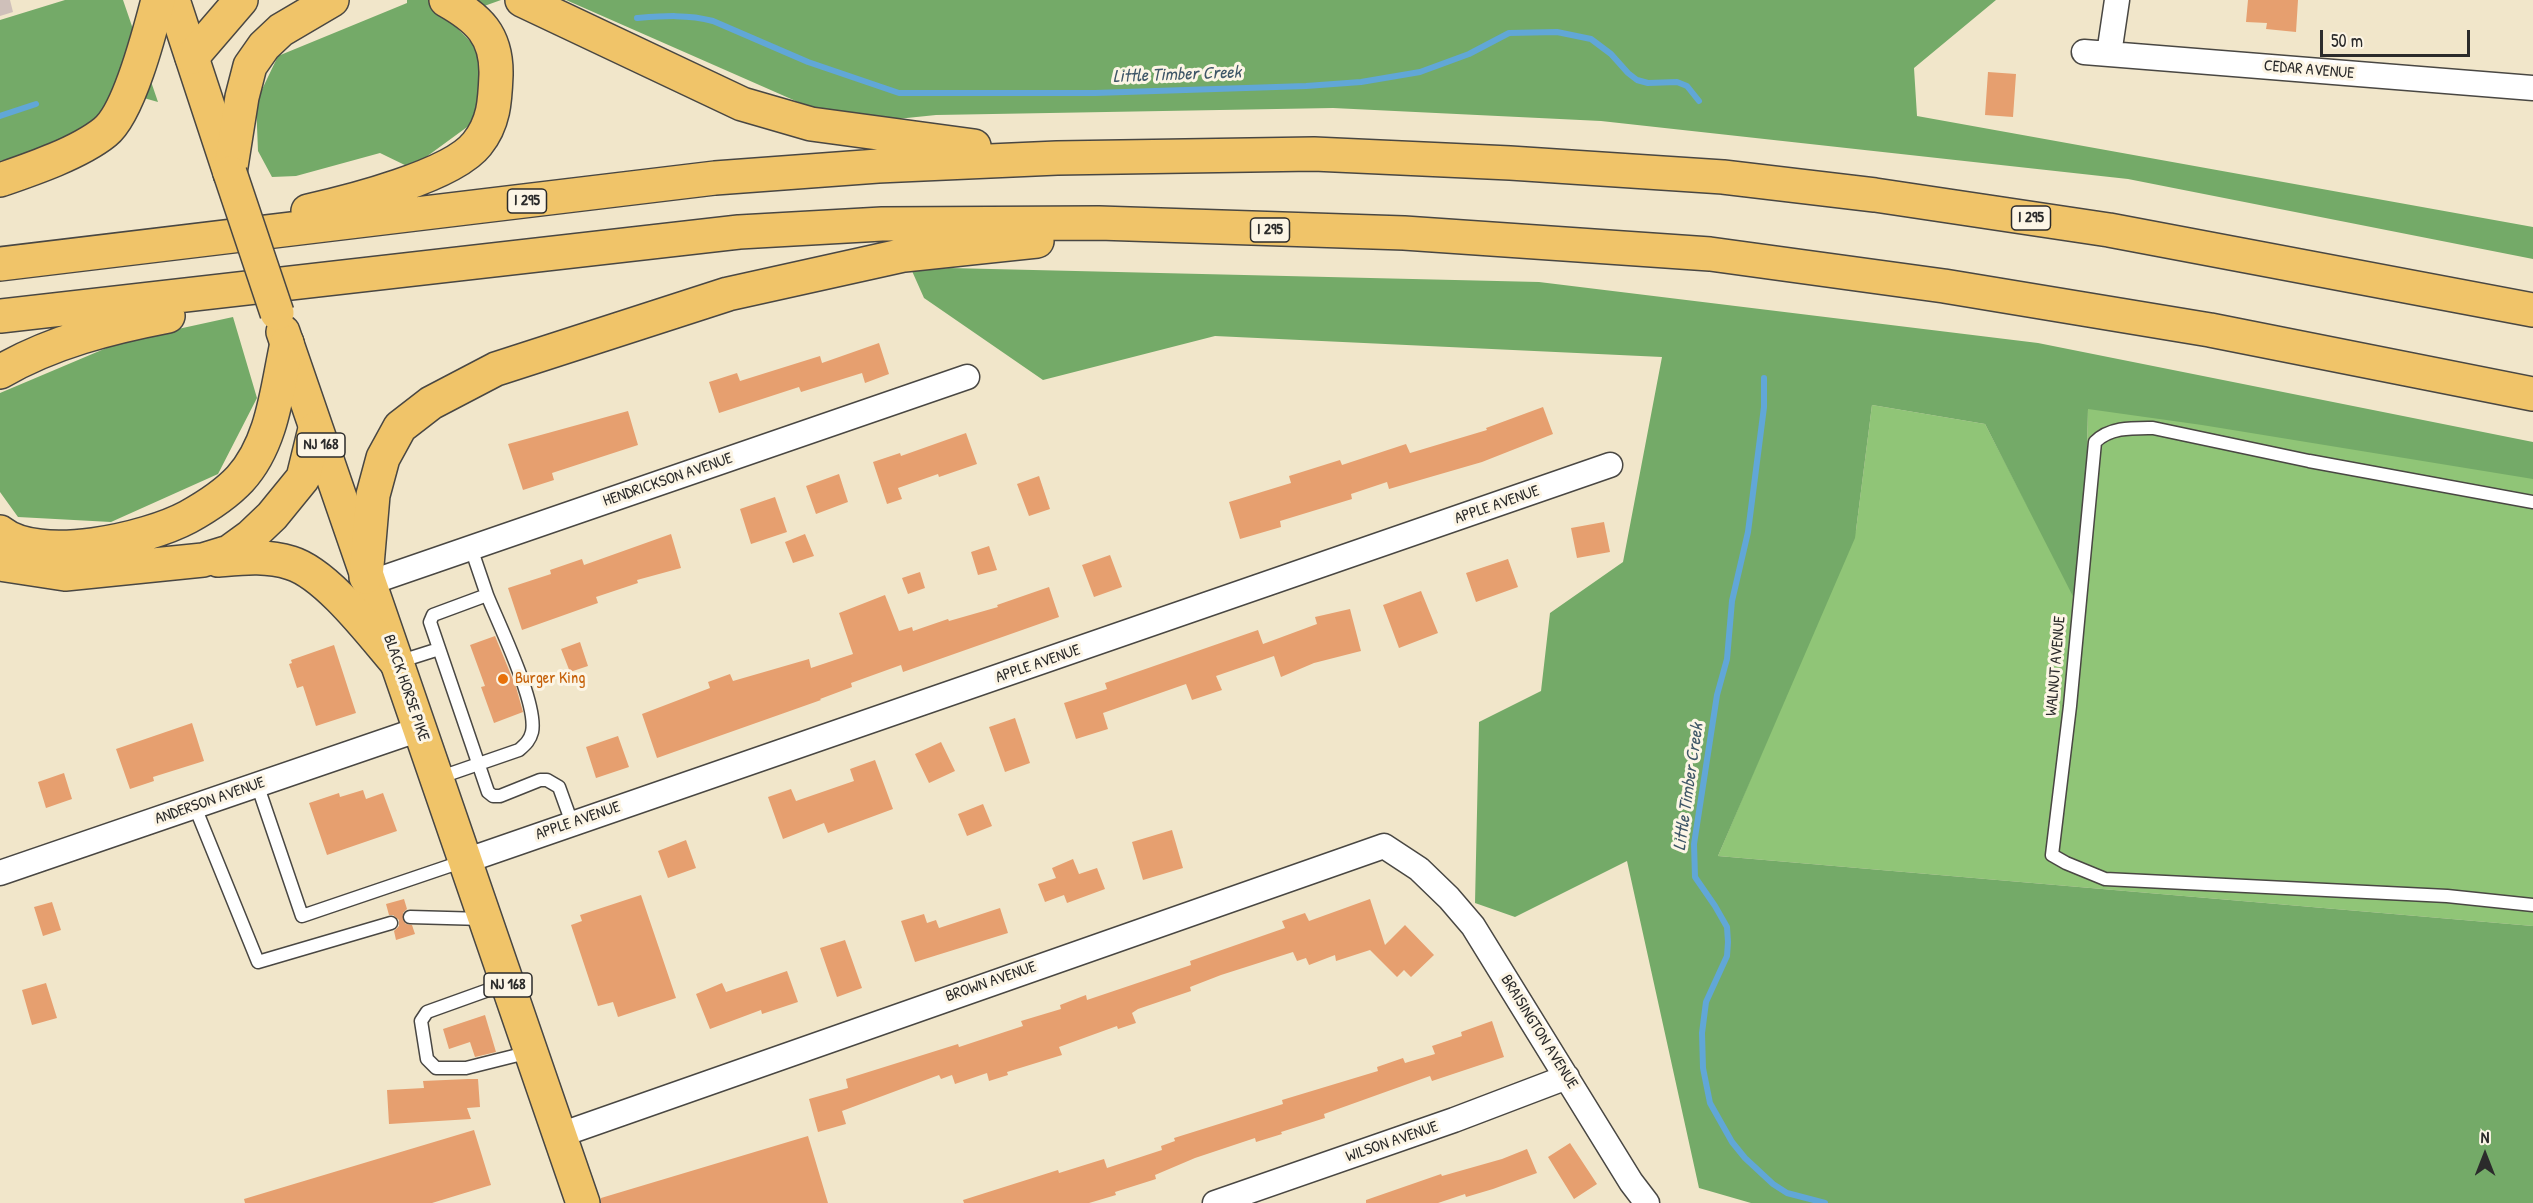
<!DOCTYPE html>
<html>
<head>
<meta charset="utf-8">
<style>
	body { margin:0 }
	#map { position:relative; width:2533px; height:1203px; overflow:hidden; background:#f1e6ca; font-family:"Patrick Hand",sans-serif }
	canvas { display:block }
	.north { position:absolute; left:2455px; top:1125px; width:60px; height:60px; -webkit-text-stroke:4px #fcf5e5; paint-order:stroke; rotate:0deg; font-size:16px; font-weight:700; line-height:24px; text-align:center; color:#2b2b2b }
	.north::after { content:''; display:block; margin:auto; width:21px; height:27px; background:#2b2b2b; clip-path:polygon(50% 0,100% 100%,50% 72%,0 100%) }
	.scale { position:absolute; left:2320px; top:30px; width:150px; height:27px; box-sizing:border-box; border:3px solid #2b2b2b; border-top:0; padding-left:8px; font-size:18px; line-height:21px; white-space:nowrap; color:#2b2b2b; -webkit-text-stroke:4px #fcf5e5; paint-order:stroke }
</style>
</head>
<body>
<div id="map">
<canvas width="2533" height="1203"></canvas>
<div class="north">N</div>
<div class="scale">50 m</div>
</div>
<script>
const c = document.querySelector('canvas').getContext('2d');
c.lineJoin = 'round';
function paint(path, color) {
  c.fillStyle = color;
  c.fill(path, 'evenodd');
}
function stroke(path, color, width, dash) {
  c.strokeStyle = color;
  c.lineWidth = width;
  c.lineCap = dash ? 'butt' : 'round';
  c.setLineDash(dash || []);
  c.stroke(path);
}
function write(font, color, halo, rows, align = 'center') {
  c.font = font + ' "Patrick Hand",sans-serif';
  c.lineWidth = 6;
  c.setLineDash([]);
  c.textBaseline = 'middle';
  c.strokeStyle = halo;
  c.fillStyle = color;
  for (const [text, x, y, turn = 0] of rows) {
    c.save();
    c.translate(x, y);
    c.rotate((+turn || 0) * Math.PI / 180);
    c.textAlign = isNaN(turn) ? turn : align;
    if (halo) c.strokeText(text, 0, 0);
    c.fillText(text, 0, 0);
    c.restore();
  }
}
paint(new Path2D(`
	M 0,0 L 10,0 L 13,12 L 0,16 Z`), '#cfc0ba');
paint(new Path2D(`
	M 2111,389 L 2533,474 L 2533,926 L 1718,856 L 1856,530 L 1872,405 L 1985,424 L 2027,505 L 2086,496 L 2088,409 Z`), '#90c577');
paint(new Path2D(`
	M 65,0 L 123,0 L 158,102 L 126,93 L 69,144 L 0,161 L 0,20 Z
	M 407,0 L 501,0 L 448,19 L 486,57 L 489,111 L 411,168 L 380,153 L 296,176 L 272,177 L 258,151 L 256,102 L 278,56 L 407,3 Z
	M 566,0 L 1996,0 L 1914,68 L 1917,116 L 2533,227 L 2533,259 L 2128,179 L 1601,121 L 1333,108 L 936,115 L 848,124 Z
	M 949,268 L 1539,282 L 2038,343 L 2533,442 L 2533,479 L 2202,425 L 2088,409 L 2083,616 L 1985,424 L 1872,405 L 1855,538 L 1718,856 L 2533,926 L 2533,1203 L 1751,1203 L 1699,1188 L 1627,861 L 1515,917 L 1475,903 L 1479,722 L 1541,691 L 1550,613 L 1623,562 L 1662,357 L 1215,336 L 1043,380 L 924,298 L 912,271 Z
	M 233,317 L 257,398 L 218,474 L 111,522 L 18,517 L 0,492 L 0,393 L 123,341 Z`), '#74aa68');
stroke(new Path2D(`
	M 637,18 C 663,16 688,14 713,21 L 808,62 L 899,93 L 1095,93 L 1306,86 L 1361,82 L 1420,72 L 1469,54 L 1509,33 L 1557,32 L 1591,39 L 1611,54 L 1628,73 L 1637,80 L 1648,83 L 1677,82 L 1687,86 L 1699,101
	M 0,116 L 36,104
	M 1764,378 L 1764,407 L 1748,532 L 1732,601 L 1727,659 L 1717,695 L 1694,844 L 1695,877 L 1715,906 L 1727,927 L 1728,942 L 1727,956 L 1706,1002 L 1702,1033 L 1703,1068 L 1710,1103 L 1732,1142 L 1745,1158 L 1773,1184 L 1787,1193 L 1825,1203`), '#61a7d7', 6);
paint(new Path2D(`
	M 2248,0 L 2298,0 L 2296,32 L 2266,29 L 2267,23 L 2246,22 Z
	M 1988,72 L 2016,74 L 2013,117 L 1985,115 Z
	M 879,343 L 889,374 L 865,383 L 862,373 L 801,392 L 799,387 L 719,413 L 709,382 L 737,373 L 740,381 L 820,356 L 822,363 Z
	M 1543,407 L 1553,434 L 1482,462 L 1389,489 L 1387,482 L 1351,494 L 1352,499 L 1280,521 L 1281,527 L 1240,539 L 1229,502 L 1291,483 L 1289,476 L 1340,460 L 1342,465 L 1406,444 L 1410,453 L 1487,430 L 1486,428 Z
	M 628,411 L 638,445 L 552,473 L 554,480 L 523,490 L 508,444 Z
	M 966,433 L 977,464 L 939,477 L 938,474 L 898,488 L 902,499 L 887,504 L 873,462 L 900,453 L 901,456 Z
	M 839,474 L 848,502 L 816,514 L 806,486 Z
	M 1039,476 L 1050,509 L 1029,516 L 1017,484 Z
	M 775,497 L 787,532 L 751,544 L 740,509 Z
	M 1604,522 L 1610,552 L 1577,558 L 1571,528 Z
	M 671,534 L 681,568 L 637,580 L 638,583 L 596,597 L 598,603 L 522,630 L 508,588 L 551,574 L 550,570 L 582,559 L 584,565 Z
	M 805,534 L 814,556 L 793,563 L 785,542 Z
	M 989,546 L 997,570 L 978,575 L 971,552 Z
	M 1110,555 L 1122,587 L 1094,597 L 1082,565 Z
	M 1508,559 L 1518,587 L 1476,602 L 1466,573 Z
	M 920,572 L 925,588 L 908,594 L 902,578 Z
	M 1049,587 L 1059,617 L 903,672 L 901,665 L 851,683 L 852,687 L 820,699 L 821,700 L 657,758 L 642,714 L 710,688 L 708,682 L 730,674 L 733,681 L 809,659 L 811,668 L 853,654 L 839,613 L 885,595 L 899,631 L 912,627 L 913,631 L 948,619 L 949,621 L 998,607 L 997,605 Z
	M 1421,591 L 1438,633 L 1399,648 L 1383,605 Z
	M 1350,609 L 1361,651 L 1314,663 L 1281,677 L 1274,656 L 1216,676 L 1222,690 L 1192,700 L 1186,684 L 1103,713 L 1108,729 L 1076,739 L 1064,703 L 1107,689 L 1105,683 L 1258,630 L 1263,644 L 1317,624 L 1315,617 Z
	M 495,636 L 516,687 L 523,712 L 494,723 L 481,687 L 485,686 L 470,645 Z
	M 580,642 L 588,666 L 570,672 L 561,649 Z
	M 334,645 L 356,713 L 316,726 L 303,686 L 297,688 L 289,664 L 292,663 L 291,660 Z
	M 1015,718 L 1030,763 L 1005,772 L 989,727 Z
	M 192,723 L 204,761 L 153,777 L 154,781 L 130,789 L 116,749 Z
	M 618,736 L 629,767 L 596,778 L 586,747 Z
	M 941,742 L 955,771 L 929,783 L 915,754 Z
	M 875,760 L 893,809 L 828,833 L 824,823 L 783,839 L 768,797 L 791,789 L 796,801 L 854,781 L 850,769 Z
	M 64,773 L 72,799 L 46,808 L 38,782 Z
	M 363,790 L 366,799 L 383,793 L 397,831 L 327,855 L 309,803 L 339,793 L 340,797 Z
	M 983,804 L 992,826 L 967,836 L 958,814 Z
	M 1172,830 L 1183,868 L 1143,880 L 1132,842 Z
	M 686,840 L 696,868 L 668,878 L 658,851 Z
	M 1073,859 L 1079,874 L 1097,868 L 1105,889 L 1067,903 L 1064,895 L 1045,902 L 1038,884 L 1056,878 L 1052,868 Z
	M 641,895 L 676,998 L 618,1017 L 613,1002 L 598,1006 L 571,925 L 582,921 L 580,915 Z
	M 404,899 L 407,909 L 403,913 L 403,920 L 406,924 L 412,925 L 415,934 L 396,940 L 394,931 L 399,926 L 399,920 L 393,915 L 389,915 L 386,904 Z
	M 1370,899 L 1385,945 L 1405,925 L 1434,955 L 1411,977 L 1404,970 L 1397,977 L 1370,950 L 1336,961 L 1335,955 L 1309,965 L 1306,958 L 1297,961 L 1293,952 L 1221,975 L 1190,987 L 1191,991 L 1138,1009 L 1132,1013 L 1136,1023 L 1118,1029 L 1117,1026 L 1059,1047 L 1062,1055 L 1007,1072 L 1008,1075 L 989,1081 L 987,1073 L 955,1084 L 952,1075 L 941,1079 L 939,1075 L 842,1111 L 846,1124 L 818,1132 L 809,1099 L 848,1088 L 846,1079 L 958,1044 L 959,1047 L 1023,1026 L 1021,1021 L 1061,1009 L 1060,1005 L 1086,995 L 1087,1000 L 1191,965 L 1190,961 L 1285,928 L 1282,921 L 1305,913 L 1309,921 Z
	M 52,902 L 61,930 L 43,936 L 34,907 Z
	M 1000,908 L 1008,933 L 915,962 L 901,921 L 924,914 L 927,923 L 936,920 L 939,928 Z
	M 845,940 L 862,988 L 837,997 L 820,948 Z
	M 787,971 L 798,1002 L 762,1014 L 761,1010 L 710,1029 L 696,994 L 722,983 L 726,992 Z
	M 46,983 L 57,1018 L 32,1025 L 22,990 Z
	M 485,1015 L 496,1052 L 475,1057 L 470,1042 L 449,1049 L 443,1029 Z
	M 1492,1021 L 1504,1057 L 1432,1081 L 1430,1076 L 1324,1114 L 1325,1118 L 1281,1132 L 1282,1134 L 1256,1142 L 1255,1138 L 1195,1158 L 1155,1175 L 1156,1179 L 1115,1192 L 1116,1195 L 1089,1203 L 964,1203 L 963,1200 L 1058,1170 L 1059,1173 L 1104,1159 L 1107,1168 L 1162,1150 L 1161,1146 L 1175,1141 L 1174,1138 L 1283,1104 L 1282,1100 L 1378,1071 L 1377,1067 L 1403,1058 L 1405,1063 L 1435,1054 L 1432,1046 L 1462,1036 L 1461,1032 Z
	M 468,1079 L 478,1079 L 480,1107 L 467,1108 L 471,1119 L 389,1124 L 387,1090 L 424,1088 L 423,1081 Z
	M 474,1130 L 491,1185 L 432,1203 L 245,1203 L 244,1199 Z
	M 808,1136 L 828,1203 L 601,1203 L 601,1198 Z
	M 1570,1143 L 1597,1184 L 1574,1199 L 1548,1157 Z
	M 1527,1149 L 1537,1173 L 1493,1189 L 1466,1197 L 1465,1194 L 1438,1203 L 1366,1203 L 1366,1200 L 1441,1174 L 1442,1176 L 1502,1159 Z`), '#e69f6f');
const service = new Path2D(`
	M 2533,502 L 2309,461 L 2153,428 C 2132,428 2110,427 2095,442 L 2070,706 L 2052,855 L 2066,863 L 2105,879 L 2447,896 L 2533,905
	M 471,548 L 487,595 L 433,615 L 430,622 L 488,792 L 493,796 L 500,796 L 540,780 L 547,780 L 559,787 L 572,823
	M 398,662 L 439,649
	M 438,778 L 519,750 C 526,744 530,740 532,732 C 538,704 499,625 487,595
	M 257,784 L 302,916 L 464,861
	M 195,807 L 258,962 L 391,923
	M 410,917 L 484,919
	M 505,984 L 427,1012 L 421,1021 L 427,1059 L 436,1068 L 466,1068 L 530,1052`);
const minor = new Path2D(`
	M 2084,52 L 2533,88
	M 2109,54 L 2117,0
	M 369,583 L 967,377
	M 465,861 L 1610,465
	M 0,873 L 420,729
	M 560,1135 L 1384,846 L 1419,869 L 1449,898 L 1473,926 L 1631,1182 L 1647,1203
	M 1215,1203 L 1454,1120 L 1567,1077`);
const primary = new Path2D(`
	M 173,0 L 230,173
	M 283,332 L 583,1203`);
const motorway = new Path2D(`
	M 522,0 L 742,104 L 811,124 L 974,146
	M 192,57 L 241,0
	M 230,173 L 242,97 L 250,66 L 264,46 L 281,30 L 332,0
	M 0,180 C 32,169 79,153 105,132 C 129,113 150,31 158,0
	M 308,211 C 349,202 452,176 477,144 C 494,123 495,101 496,75 C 497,35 478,18 446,0
	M 0,264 L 715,178 L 878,166 L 1057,158 L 1314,154 L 1510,163 L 1723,177 L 1875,195 L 2109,230 L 2533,310
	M 0,316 L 739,232 L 882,224 L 1099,223 L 1404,233 L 1710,254 L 1944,286 L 2210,330 L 2533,394
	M 0,372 C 51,342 111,327 168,316
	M 0,532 C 39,564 147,539 188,517 C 206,507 226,494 240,479 C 273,443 277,389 287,343
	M 218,560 C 242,558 266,555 291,563 C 327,574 372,634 397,663
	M 0,564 L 65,574 L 203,560 L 229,552 L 251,536 L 272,516 L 303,478 L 315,429
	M 366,577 L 373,495 L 383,458 L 400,427 L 431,403 L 496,369 L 728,294 L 904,255 L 1037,241`);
stroke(service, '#494743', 15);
stroke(minor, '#494743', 27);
stroke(primary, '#494743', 36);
stroke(motorway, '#494743', 36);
stroke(service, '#fff', 12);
stroke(minor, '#fff', 24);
stroke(primary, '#f0c469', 33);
stroke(motorway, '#f0c469', 33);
const primaryBridge = new Path2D(`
	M 230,173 L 277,313`);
stroke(primaryBridge, '#494743', 36, []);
stroke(primaryBridge, '#f0c469', 33);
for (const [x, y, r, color] of [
	[503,679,6,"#e8710a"]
]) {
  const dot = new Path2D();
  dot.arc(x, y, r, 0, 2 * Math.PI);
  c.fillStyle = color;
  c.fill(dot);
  stroke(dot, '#fcf5e5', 2);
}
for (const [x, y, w] of [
	[527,201,39],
	[2031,218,39],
	[1270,230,39],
	[321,445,48],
	[508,985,48]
]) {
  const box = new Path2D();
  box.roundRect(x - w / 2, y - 12, w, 24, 4.5);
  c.fillStyle = '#fcf5e5';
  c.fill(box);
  stroke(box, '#2b2b2b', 1.5);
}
write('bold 15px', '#2b2b2b', null, [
	["I 295",527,201],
	["I 295",2031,218],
	["I 295",1270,230],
	["NJ 168",321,445],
	["NJ 168",508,985]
]);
write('16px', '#2b2b2b', '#fcf5e5', [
	["CEDAR AVENUE",2309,70,5],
	["HENDRICKSON AVENUE",668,480,-19],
	["APPLE AVENUE",1497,505,-19],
	["APPLE AVENUE",1038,664,-19],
	["WALNUT AVENUE",2056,666,-85],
	["BLACK HORSE PIKE",406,688,71],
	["ANDERSON AVENUE",210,801,-19],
	["APPLE AVENUE",578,821,-19],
	["BROWN AVENUE",991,982,-19],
	["BRAISINGTON AVENUE",1539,1032,58],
	["WILSON AVENUE",1392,1142,-19]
]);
write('16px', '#c56008', '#fcf5e5', [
	["Burger King",515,679]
], 'left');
write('italic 18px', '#3e5667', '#fcf5e5', [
	["Little Timber Creek",1177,75,-2],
	["Little Timber Creek",1689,787,-82]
]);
</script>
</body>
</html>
